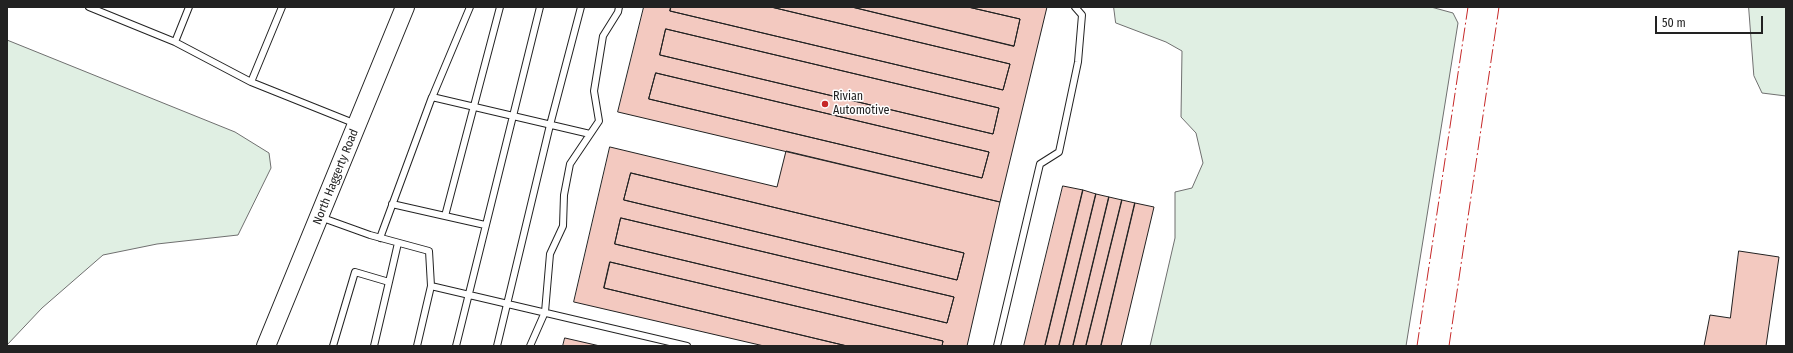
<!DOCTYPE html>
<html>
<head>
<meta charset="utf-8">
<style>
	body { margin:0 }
	#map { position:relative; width:1793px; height:353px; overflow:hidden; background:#fff; font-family:"Fira Sans Condensed",sans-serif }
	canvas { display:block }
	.frame { position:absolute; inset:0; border:8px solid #222; pointer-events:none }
	.scale { position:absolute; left:1655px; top:16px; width:108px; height:18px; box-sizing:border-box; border:2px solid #222; border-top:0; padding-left:5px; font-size:12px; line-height:14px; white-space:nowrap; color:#222; -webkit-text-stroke:3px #fff; paint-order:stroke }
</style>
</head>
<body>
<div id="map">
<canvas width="1793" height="353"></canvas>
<div class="frame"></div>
<div class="scale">50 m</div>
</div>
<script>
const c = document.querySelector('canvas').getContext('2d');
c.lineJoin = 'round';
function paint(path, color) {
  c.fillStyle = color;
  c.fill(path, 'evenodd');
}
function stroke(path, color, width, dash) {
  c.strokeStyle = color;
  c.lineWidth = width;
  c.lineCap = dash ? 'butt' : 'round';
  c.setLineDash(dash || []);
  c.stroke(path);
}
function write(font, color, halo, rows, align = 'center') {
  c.font = font + ' "Fira Sans Condensed",sans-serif';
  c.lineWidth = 3;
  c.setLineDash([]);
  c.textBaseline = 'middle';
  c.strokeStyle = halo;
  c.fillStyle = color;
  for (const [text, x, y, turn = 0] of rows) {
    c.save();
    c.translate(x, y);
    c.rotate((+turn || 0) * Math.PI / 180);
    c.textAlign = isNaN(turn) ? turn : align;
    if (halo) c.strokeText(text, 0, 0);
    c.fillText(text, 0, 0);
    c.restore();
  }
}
const green = new Path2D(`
	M 1114,7 L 1431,7 L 1453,13 L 1458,23 L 1406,346 L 1150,346 L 1175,238 L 1175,192 L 1192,188 L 1203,163 L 1196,133 L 1181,117 L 1182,51 L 1166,42 L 1116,23 Z
	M 1749,7 L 1786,7 L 1786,96 L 1762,93 L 1754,76 Z
	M 7,40 L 235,132 L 269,153 L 271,168 L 238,235 L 157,244 L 103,255 L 42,308 L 7,345 Z`);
paint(green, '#e0efe3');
stroke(green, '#6f6f6f', 1);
const building = new Path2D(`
	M 644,7 L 671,7 L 670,11 L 1003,90 L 1010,64 L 771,7 L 852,7 L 1014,46 L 1020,19 L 968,7 L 1047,7 L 1000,202 L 618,112 ZM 666,29 L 999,108 L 993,134 L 660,55 ZM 656,73 L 989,152 L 982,178 L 649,99 Z
	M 671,7 L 771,7 L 1010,64 L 1003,90 L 670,11 Z
	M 852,7 L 968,7 L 1020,19 L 1014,46 Z
	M 666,29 L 999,108 L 993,134 L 660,55 Z
	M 656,73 L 989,152 L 982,178 L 649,99 Z
	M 610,147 L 777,187 L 786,151 L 1000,202 L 967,346 L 942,346 L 943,341 L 610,262 L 604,288 L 847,346 L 764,346 L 574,302 ZM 631,173 L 964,253 L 957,280 L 624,200 ZM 621,218 L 954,297 L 947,323 L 615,244 Z
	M 631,173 L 964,253 L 957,280 L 624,200 Z
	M 1063,186 L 1083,190 L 1045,346 L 1024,346 Z
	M 1083,190 L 1096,194 L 1059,346 L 1045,346 Z
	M 1096,194 L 1109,197 L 1073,346 L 1059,346 Z
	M 1109,197 L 1122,200 L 1086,346 L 1073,346 Z
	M 1122,200 L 1135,203 L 1101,346 L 1086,346 Z
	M 1135,203 L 1154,207 L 1121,346 L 1101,346 Z
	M 621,218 L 954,297 L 947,323 L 615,244 Z
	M 1739,251 L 1779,257 L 1766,346 L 1704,346 L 1710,315 L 1730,318 Z
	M 610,262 L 943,341 L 942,346 L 847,346 L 604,288 Z
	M 565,338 L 600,346 L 563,346 Z`);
paint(building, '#f3c9c0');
stroke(building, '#222', 1);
const lane = new Path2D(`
	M 89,7 L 175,42 L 251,82 L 356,124
	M 175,42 L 189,7
	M 251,82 L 282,7
	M 431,100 L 470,7
	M 392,204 L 445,216 L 500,7
	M 445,216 L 485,225
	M 320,217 L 370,235 L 429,251 L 431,286 L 417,346
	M 380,238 L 432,97 L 590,134
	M 431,286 L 687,346
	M 333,346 L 355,272 L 389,282 L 398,243
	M 374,346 L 389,282
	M 456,346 L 540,7
	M 497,346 L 550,125 L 581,7
	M 530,346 L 545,312 L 550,254 L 563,226 L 564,195 L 570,164 L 599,121 L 594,91 L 603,36 L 618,12 L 619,7
	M 997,346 L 1040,164 L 1059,152 L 1078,62 L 1082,15 L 1075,7`);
const secondary = new Path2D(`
	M 266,346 L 405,7`);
stroke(lane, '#222', 8);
stroke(secondary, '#222', 20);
stroke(lane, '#fff', 6);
stroke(secondary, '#fff', 18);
stroke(new Path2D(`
	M 1417,346 L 1468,7
	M 1449,346 L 1499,7`), '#c62828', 1, [14, 3, 2, 3]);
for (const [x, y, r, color] of [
	[825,104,4,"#c62828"]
]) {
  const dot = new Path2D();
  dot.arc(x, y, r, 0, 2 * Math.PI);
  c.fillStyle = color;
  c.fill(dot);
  stroke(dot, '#fff', 1.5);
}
write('12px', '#222', '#fff', [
	["Rivian",833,97],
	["Automotive",833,111]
], 'left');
write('12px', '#222', '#fff', [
	["North Haggerty Road",336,177,-68]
]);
</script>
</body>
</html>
